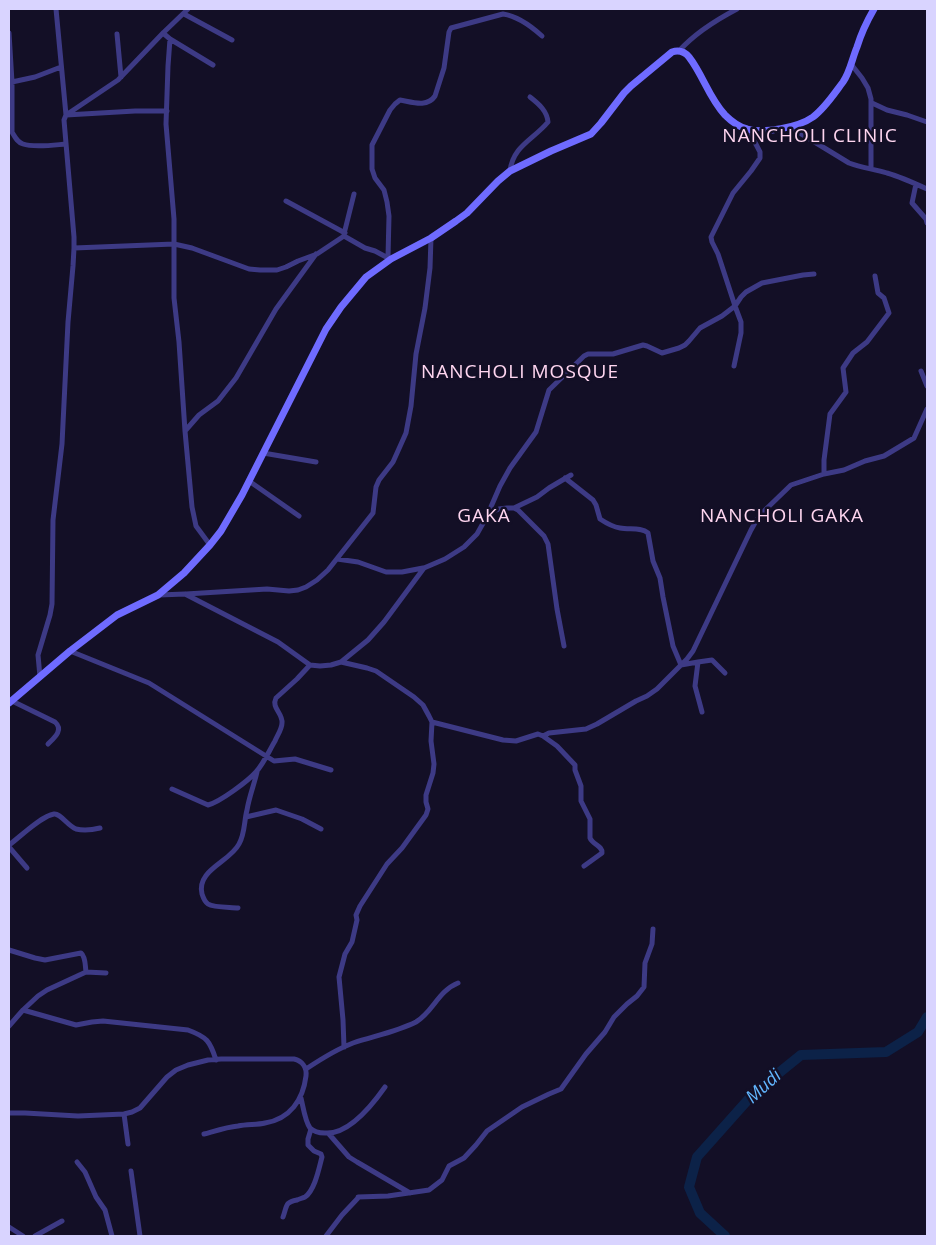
<!DOCTYPE html>
<html>
<head>
<meta charset="utf-8">
<style>
	body { margin:0 }
	#map { position:relative; width:936px; height:1245px; overflow:hidden; background:#130f26; font-family:"Open Sans",sans-serif }
	canvas { display:block }
	.frame { position:absolute; inset:0; border:10px solid #d9d4ff; pointer-events:none }
</style>
</head>
<body>
<div id="map">
<canvas width="936" height="1245"></canvas>
<div class="frame"></div>
</div>
<script>
const c = document.querySelector('canvas').getContext('2d');
c.lineJoin = 'round';
function stroke(path, color, width, dash) {
  c.strokeStyle = color;
  c.lineWidth = width;
  c.lineCap = dash ? 'butt' : 'round';
  c.setLineDash(dash || []);
  c.stroke(path);
}
function write(font, color, halo, rows, align = 'center') {
  c.font = font + ' "Open Sans",sans-serif';
  c.lineWidth = 5;
  c.setLineDash([]);
  c.textBaseline = 'middle';
  c.strokeStyle = halo;
  c.fillStyle = color;
  for (const [text, x, y, turn = 0] of rows) {
    c.save();
    c.translate(x, y);
    c.rotate((+turn || 0) * Math.PI / 180);
    c.textAlign = isNaN(turn) ? turn : align;
    if (halo) c.strokeText(text, 0, 0);
    c.fillText(text, 0, 0);
    c.restore();
  }
}
stroke(new Path2D(`
	M 725,1236 L 700,1213 L 689,1187 L 697,1157 L 754,1093 L 801,1055 L 886,1052 L 918,1032 L 927,1017`), '#0c2248', 10);
stroke(new Path2D(`
	M 56,9 L 66,115 L 135,111 L 167,111
	M 184,14 L 232,40
	M 9,33 L 12,82 L 12,132 C 15,137 17,142 23,144 C 34,148 54,145 66,144
	M 163,33 L 170,39 L 213,65
	M 117,34 L 121,77
	M 170,39 L 168,66 L 166,124 L 174,219 L 174,298 L 179,342 L 185,431 L 192,507 L 196,526 L 210,545
	M 679,51 C 695,33 716,20 737,9
	M 851,64 L 862,78 L 868,88 L 871,99 L 871,169
	M 12,82 L 35,77 L 61,67
	M 872,103 L 887,110 L 907,115 L 927,122
	M 790,127 L 849,163 C 862,168 875,169 887,173 C 901,177 914,183 927,189
	M 510,171 C 513,146 533,140 548,122 C 547,111 539,104 530,97
	M 916,184 L 912,203 L 926,219 L 927,223
	M 286,201 L 345,233
	M 344,234 L 354,194
	M 74,248 L 174,244 L 192,248 L 249,269 L 260,270 L 277,270 L 286,267 L 298,261 L 317,254 L 344,236 L 365,248 L 375,251 L 388,258
	M 388,257 L 389,216 L 387,202 L 384,190 L 375,178 L 372,169 L 372,145 L 390,110 L 395,104 L 400,100 C 412,102 427,108 435,96 L 444,68 L 449,32 L 451,28 L 503,14 C 517,16 531,26 542,36
	M 734,366 L 741,333 L 741,322 L 735,306 L 718,254 L 712,242 L 711,237 L 733,193 L 751,171 L 760,158 L 760,152 L 748,129
	M 921,371 L 927,386
	M 185,431 L 199,415 L 218,401 L 236,378 L 276,309 L 316,254
	M 263,453 L 316,462
	M 824,474 L 824,460 L 830,414 L 846,392 L 843,368 L 853,353 L 867,342 L 889,313 L 884,298 L 878,293 L 875,276
	M 565,478 L 593,500 L 596,505 L 600,519 C 606,523 613,527 620,528 C 629,530 641,527 648,533 L 653,561 L 660,578 L 663,597 L 673,646 L 681,665 L 698,662 L 695,686 L 702,712
	M 249,481 L 299,516
	M 514,508 L 537,497 L 549,488 L 571,475
	M 487,516 L 500,486 L 510,468 L 536,432 L 549,390 L 584,356 L 588,354 L 613,354 L 643,345 L 647,346 L 662,353 L 679,348 L 685,345 L 689,341 L 700,328 L 722,316 L 735,306 L 741,297 L 746,292 L 762,283 L 803,275 L 814,274
	M 337,559 L 358,562 L 386,572 L 402,572 L 423,568
	M 186,594 L 267,589 L 289,591 L 298,590 L 306,587 L 317,580 L 328,570 L 373,513 L 376,487 L 379,480 L 393,462 L 406,433 L 411,406 L 416,354 L 425,308 L 430,268 L 431,238
	M 159,595 L 185,594 L 278,642 L 310,665 L 320,666 L 331,665 L 341,662 L 368,640 L 384,622 L 424,568 L 445,559 L 464,547 L 477,534 L 486,518 L 494,511 L 499,509 L 507,508 L 514,508 L 518,510 L 544,536 L 548,544 L 557,609 L 564,646
	M 70,651 L 149,683 L 274,761 L 295,759 L 331,770
	M 341,662 L 367,668 L 376,671 L 414,697 L 423,705 L 429,716 L 432,722 L 431,741 L 434,764 L 433,773 L 426,795 L 426,802 L 428,809 L 426,815 L 402,848 L 387,864 L 360,906 L 356,915 L 357,920 L 352,942 L 345,954 L 339,977 L 343,1020 L 344,1047
	M 698,662 L 712,660 L 725,673
	M 40,677 L 38,655 L 50,615 L 52,604 L 53,520 L 62,444 L 68,322 L 73,266 L 74,248 L 74,237 L 64,120 L 66,115 L 118,80 L 163,33 L 188,9
	M 12,701 L 55,722 C 64,730 54,738 48,744
	M 432,722 L 503,740 L 516,741 L 538,734 L 543,736 L 549,733 L 586,729 L 597,724 L 636,701 L 647,696 L 657,689 L 687,659 L 693,651 L 751,530 L 756,521 L 763,512 L 791,485 L 824,474 L 844,470 L 865,461 L 884,456 L 914,438 L 927,409
	M 543,736 L 557,746 L 575,765 L 575,770 L 581,786 L 581,801 L 590,819 L 590,838 C 593,845 603,846 602,853 L 584,866
	M 172,789 L 208,805 C 220,802 248,781 256,772 C 264,763 269,751 275,741 C 277,736 282,729 282,723 C 283,713 271,708 276,698 L 297,679 L 310,665
	M 246,817 L 276,810 L 302,819 L 321,829
	M 9,845 C 20,837 41,816 54,814 C 60,813 68,826 76,829 C 84,831 92,830 100,828
	M 9,847 L 27,868
	M 238,908 C 231,907 214,908 208,904 C 205,902 203,897 202,894 C 196,870 230,862 239,844 C 245,834 244,821 247,810 C 249,797 254,785 257,772
	M 9,950 L 35,958 L 45,960 L 81,953 C 86,957 85,966 86,972
	M 23,1010 L 76,1025 L 92,1022 L 103,1021 L 188,1030 C 207,1037 210,1041 216,1060
	M 9,1026 L 23,1010 L 38,996 L 47,990 L 86,972 L 106,973
	M 306,1069 C 321,1059 337,1049 353,1043 C 374,1036 396,1032 416,1022 C 433,1012 438,991 458,983
	M 301,1098 C 303,1106 305,1121 310,1128 C 314,1132 319,1133 325,1133 C 349,1135 373,1104 385,1087
	M 9,1113 L 25,1113 L 78,1116 L 124,1114 L 132,1112 L 140,1108 L 167,1077 L 176,1070 L 188,1065 L 208,1060 L 221,1059 L 294,1059 C 302,1061 307,1067 306,1076 C 303,1100 290,1119 265,1123 C 257,1125 247,1124 238,1126 C 227,1127 215,1131 204,1134
	M 124,1114 L 128,1144
	M 329,1134 L 349,1157 L 357,1162 L 410,1193
	M 77,1162 L 85,1172 L 96,1197 L 105,1210 L 112,1236
	M 131,1171 L 140,1236
	M 283,1217 C 287,1206 285,1202 297,1200 C 299,1199 303,1198 305,1197 C 315,1190 319,1168 322,1157 L 321,1154 L 314,1151 L 308,1145 L 308,1139 L 311,1129
	M 9,1227 L 23,1236
	M 35,1236 L 62,1221
	M 326,1236 L 342,1215 L 358,1198 L 358,1197 L 388,1196 L 429,1190 L 442,1180 L 449,1166 L 464,1158 L 476,1145 L 487,1131 L 522,1107 L 549,1094 L 561,1089 L 586,1054 L 605,1032 L 614,1017 L 627,1004 L 637,996 L 644,987 L 645,963 L 652,944 L 653,929`), '#3d3a85', 5);
stroke(new Path2D(`
	M 9,703 L 70,651 L 117,615 L 158,595 L 184,573 L 210,545 L 221,531 L 242,495 L 326,329 L 341,307 L 366,277 L 391,259 L 431,238 L 456,221 L 467,213 L 498,181 L 510,171 L 551,151 L 591,134 L 601,123 L 624,93 L 631,86 L 672,52 C 678,50 684,51 689,57 C 703,75 709,98 725,115 C 731,121 739,127 747,129 C 764,134 799,127 813,117 C 825,108 834,94 843,82 C 850,72 852,59 857,47 C 861,34 867,21 874,9`), '#6f6bff', 7);
write('italic 18px', '#62b6ff', '#130f26', [
	["Mudi",764,1087,-42]
]);
c.letterSpacing = '1px';
write('19px', '#ffd6f0', '#130f26', [
	["NANCHOLI CLINIC",810,137],
	["NANCHOLI MOSQUE",520,373],
	["GAKA",484,517],
	["NANCHOLI GAKA",782,517]
]);
c.letterSpacing = '0px';
</script>
</body>
</html>
